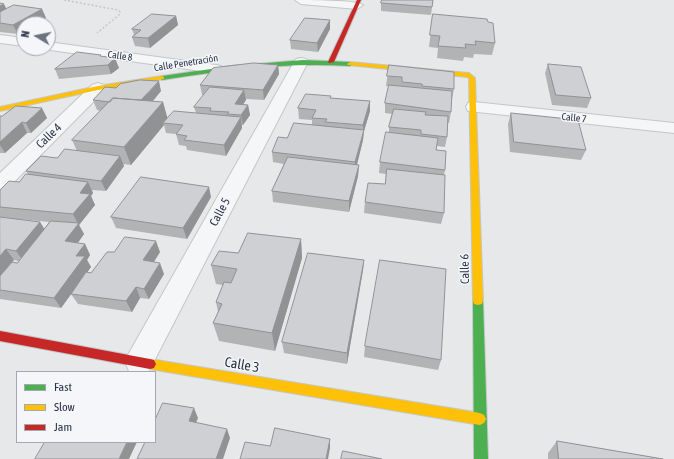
<!DOCTYPE html>
<html>
<head>
<meta charset="utf-8">
<style>
	body { margin:0 }
	#map { position:relative; width:674px; height:459px; overflow:hidden; background:#e6e8ea; font-family:"Asap Condensed",sans-serif }
	canvas { display:block }
	.legend { position:absolute; left:16px; top:371px; width:140px; height:72px; box-sizing:border-box; background:#f4f6f9; border:1px solid #a4a8b1; margin:0; padding:5px 7px; list-style:none; font-size:12px; color:#2b3445 }
	.legend li { display:flex; align-items:center; gap:8px; height:20px }
	.legend b { width:20px; border:1px solid #a4a8b1 }
	.north { position:absolute; left:16px; top:16px; width:40px; height:40px; box-sizing:border-box; background:#f4f6f9; border:1px solid #a4a8b1; border-radius:50%; rotate:280deg; font-size:11px; font-weight:700; line-height:16px; text-align:center; color:#2b3445 }
	.north::after { content:''; display:block; margin:auto; width:14px; height:18px; background:#6c737f; clip-path:polygon(50% 0,100% 100%,50% 72%,0 100%) }
</style>
</head>
<body>
<div id="map">
<canvas width="674" height="459"></canvas>
<ul class="legend">
<li><b style="height:5px;background:#4caf50"></b>Fast</li>
<li><b style="height:5px;background:#ffc107"></b>Slow</li>
<li><b style="height:5px;background:#c62828"></b>Jam</li>
</ul>
<div class="north">N</div>
</div>
<script>
const c = document.querySelector('canvas').getContext('2d');
c.lineJoin = 'round';
function stroke(path, color, width, dash) {
  c.strokeStyle = color;
  c.lineWidth = width;
  c.lineCap = dash ? 'butt' : 'round';
  c.setLineDash(dash || []);
  c.stroke(path);
}
function paint(path, color) {
  c.fillStyle = color;
  c.fill(path, 'evenodd');
}
function write(font, color, halo, rows, align = 'center') {
  c.font = font + ' "Asap Condensed",sans-serif';
  c.lineWidth = 3;
  c.setLineDash([]);
  c.textBaseline = 'middle';
  c.strokeStyle = halo;
  c.fillStyle = color;
  for (const [text, x, y, turn = 0] of rows) {
    c.save();
    c.translate(x, y);
    c.rotate((+turn || 0) * Math.PI / 180);
    c.textAlign = isNaN(turn) ? turn : align;
    if (halo) c.strokeText(text, 0, 0);
    c.fillText(text, 0, 0);
    c.restore();
  }
}
const street = new Path2D(`
	M 295,0 C 307,0 357,0 363,5 L 357,9 L 301,4 Z
	M 0,35 L 24,38 L 24,46 L 0,43 Z
	M 48,42 L 216,65 L 221,66 L 223,69 L 221,72 L 216,73 L 43,49 L 48,48 Z
	M 301,58 L 306,59 L 308,62 L 149,371 L 129,371 L 125,362 L 129,353 L 294,62 L 296,59 Z
	M 98,83 L 104,85 L 106,88 L 104,91 L 7,189 L 0,190 L 0,173 L 92,85 Z
	M 474,102 L 674,123 L 674,133 L 468,111 L 466,107 L 468,103 Z`);
const fast = new Path2D(`
	M 303,60 L 350,62 L 353,64 L 350,66 C 286,62 225,70 162,80 L 159,78 L 162,76 L 232,66 Z
	M 478,297 L 482,298 L 483,301 L 488,459 L 474,459 L 473,301 L 474,298 Z`);
const slow = new Path2D(`
	M 350,62 L 469,73 L 475,78 L 483,301 L 482,304 L 478,305 L 474,304 L 473,301 L 469,78 L 467,77 L 348,65 L 347,64 Z
	M 162,76 L 164,77 L 164,79 L 98,90 L 0,111 L 0,107 L 98,86 Z
	M 150,359 L 480,413 L 484,415 L 486,419 L 484,423 L 480,425 L 150,369 L 146,368 L 144,364 L 146,360 Z`);
const jam = new Path2D(`
	M 357,0 L 361,0 L 334,62 L 329,63 L 328,62 Z
	M 0,331 L 150,359 L 154,360 L 156,364 L 154,368 L 150,369 L 0,341 Z`);
stroke(street, '#c4c6c8', 2);
stroke(fast, '#c4c6c8', 2);
stroke(slow, '#c4c6c8', 2);
stroke(jam, '#c4c6c8', 2);
stroke(new Path2D(`
	M 64,0 L 118,10 L 120,12 L 119,15 L 97,33`), '#c5c6ca', 1.5, [2, 2]);
paint(street, '#f5f6f7');
paint(fast, '#4caf50');
paint(slow, '#ffc107');
paint(jam, '#c62828');
paint(new Path2D(`
	M 433,0 L 431,15 L 381,11 L 381,3 Z
	M 0,3 L 6,9 L 42,9 L 46,18 L 24,24 L 24,30 L 18,34 L 0,32 Z
	M 433,14 L 488,22 L 495,43 L 492,55 L 474,54 L 473,58 L 464,57 L 463,61 L 437,58 L 438,48 L 429,47 Z
	M 176,16 L 178,25 L 150,48 L 135,46 L 132,37 L 134,35 L 132,29 Z
	M 330,20 L 330,29 L 318,52 L 291,49 L 290,40 Z
	M 102,57 L 119,68 L 111,74 L 59,79 L 55,69 Z
	M 548,64 L 591,98 L 587,108 L 552,105 L 545,73 Z
	M 278,65 L 279,74 L 264,100 L 246,99 L 246,100 L 243,104 L 248,105 L 250,115 L 243,125 L 242,125 L 242,128 L 226,156 L 187,150 L 186,146 L 179,145 L 176,134 L 166,133 L 164,125 L 131,165 L 123,164 L 124,166 L 106,191 L 92,190 L 93,193 L 91,196 L 95,205 L 79,225 L 84,234 L 78,243 L 85,244 L 90,255 L 87,260 L 91,267 L 87,273 L 91,273 L 114,252 L 160,252 L 154,262 L 164,274 L 149,299 L 140,298 L 132,312 L 78,304 L 71,294 L 61,308 L 0,299 L 0,190 L 19,182 L 28,174 L 26,171 L 57,158 L 77,151 L 72,140 L 101,111 L 97,110 L 93,100 L 161,91 L 153,101 L 163,102 L 167,118 L 196,113 L 194,107 L 204,95 L 202,95 L 200,85 ZM 19,219 L 49,222 L 44,229 L 40,222 ZM 14,260 L 18,261 L 17,263 L 7,268 Z
	M 389,65 L 454,89 L 452,99 L 451,99 L 451,112 L 449,123 L 448,123 L 447,137 L 445,147 L 437,146 L 436,150 L 445,170 L 444,175 L 444,213 L 441,224 L 364,213 L 365,202 L 385,184 L 386,174 L 379,173 L 380,162 L 389,132 L 389,127 L 392,114 L 385,113 L 385,103 L 389,86 L 386,86 Z
	M 331,98 L 370,101 L 370,111 L 364,131 L 363,140 L 357,165 L 359,165 L 358,176 L 349,212 L 273,202 L 272,191 L 284,164 L 273,162 L 272,152 L 287,138 L 312,125 L 312,120 L 299,119 L 298,108 Z
	M 511,113 L 586,150 L 581,160 L 510,152 L 508,124 Z
	M 0,116 L 47,118 L 31,133 L 27,133 L 5,153 L 0,153 Z
	M 211,197 L 187,239 L 116,228 L 111,217 Z
	M 301,239 L 302,258 L 275,351 L 219,341 L 213,323 L 218,312 L 216,302 L 223,285 L 216,284 L 211,265 L 238,253 Z
	M 364,260 L 363,270 L 347,364 L 284,353 L 282,342 Z
	M 365,346 L 441,360 L 438,370 L 364,357 Z
	M 557,441 L 663,459 L 548,459 L 548,453 Z`), '#b1b3b5');
paint(new Path2D(`
	M 4,4 L 8,12 L 0,17 L 0,6 Z
	M 42,9 L 46,18 L 35,24 L 24,24 L 24,30 L 18,34 L 13,25 Z
	M 176,16 L 178,25 L 150,48 L 148,38 Z
	M 330,20 L 330,29 L 318,52 L 317,43 Z
	M 115,58 L 119,68 L 111,74 L 108,65 Z
	M 278,65 L 279,74 L 264,100 L 263,90 Z
	M 159,81 L 161,91 L 141,115 L 137,105 Z
	M 244,90 L 246,100 L 237,114 L 235,104 Z
	M 370,101 L 370,111 L 364,131 L 363,140 L 355,172 L 355,162 L 363,135 L 363,125 Z
	M 163,102 L 168,120 L 163,123 L 164,125 L 131,165 L 124,147 Z
	M 248,105 L 250,115 L 243,125 L 241,115 Z
	M 42,108 L 47,118 L 31,133 L 26,123 Z
	M 241,117 L 242,128 L 226,156 L 224,145 Z
	M 22,122 L 27,133 L 5,153 L 0,145 L 0,142 Z
	M 120,156 L 124,166 L 106,191 L 101,181 Z
	M 359,165 L 358,176 L 349,212 L 349,201 Z
	M 88,182 L 93,193 L 91,196 L 95,205 L 79,225 L 84,234 L 71,252 L 65,241 L 78,224 L 73,214 L 80,193 Z
	M 209,187 L 211,197 L 187,239 L 183,228 Z
	M 40,222 L 47,233 L 24,262 L 16,251 Z
	M 301,239 L 302,258 L 275,351 L 272,333 Z
	M 156,241 L 160,252 L 148,271 L 143,260 Z
	M 85,244 L 90,255 L 87,260 L 91,267 L 61,308 L 54,298 L 76,256 Z
	M 6,249 L 14,260 L 0,276 L 0,256 Z
	M 364,260 L 363,270 L 347,364 L 347,353 Z
	M 160,263 L 164,274 L 149,299 L 144,289 Z
	M 136,287 L 140,298 L 132,312 L 126,301 Z
	M 194,408 L 198,418 L 193,430 L 189,421 Z
	M 227,429 L 230,438 L 223,459 L 216,459 Z
	M 330,439 L 330,448 L 328,459 L 326,459 Z
	M 127,442 L 137,442 L 129,459 L 119,459 Z`), '#909294');
const building = new Path2D(`
	M 382,0 L 433,0 L 432,7 L 381,3 Z
	M 0,3 L 4,4 L 0,6 Z
	M 14,5 L 42,9 L 13,25 L 0,23 L 0,12 Z
	M 152,14 L 176,16 L 148,38 L 132,37 L 141,30 L 132,29 Z
	M 433,14 L 487,19 L 488,22 L 493,23 L 495,43 L 475,41 L 476,45 L 465,44 L 466,48 L 438,46 L 440,36 L 430,35 Z
	M 305,18 L 330,20 L 317,43 L 290,40 Z
	M 77,52 L 101,55 L 100,56 L 115,58 L 108,65 L 55,69 Z
	M 254,63 L 278,65 L 263,90 L 200,85 L 213,68 Z
	M 548,64 L 581,67 L 591,98 L 556,95 Z
	M 389,65 L 454,72 L 454,89 L 422,86 L 422,84 L 402,82 L 402,77 L 387,76 Z
	M 140,80 L 159,81 L 141,100 L 113,98 L 110,102 L 93,100 L 105,87 L 116,88 L 120,84 Z
	M 389,85 L 452,91 L 451,112 L 385,103 Z
	M 210,87 L 244,90 L 235,104 L 248,105 L 241,115 L 227,114 L 229,112 L 210,111 L 211,108 L 194,107 Z
	M 306,94 L 331,96 L 330,98 L 370,101 L 363,125 L 325,122 L 327,119 L 312,118 L 316,110 L 298,108 Z
	M 113,98 L 163,102 L 124,147 L 72,140 Z
	M 16,106 L 42,108 L 26,123 L 22,122 L 0,142 L 0,116 L 2,116 Z
	M 394,109 L 426,112 L 425,115 L 448,116 L 447,137 L 421,134 L 421,130 L 389,127 Z
	M 174,111 L 241,117 L 224,145 L 184,140 L 187,136 L 176,134 L 183,125 L 163,123 Z
	M 511,113 L 578,120 L 586,150 L 514,142 Z
	M 294,123 L 364,130 L 355,162 L 272,152 L 278,137 L 287,138 Z
	M 386,132 L 438,138 L 436,150 L 446,151 L 445,170 L 380,162 Z
	M 65,149 L 120,156 L 101,181 L 26,171 L 41,156 L 57,158 Z
	M 288,157 L 359,165 L 349,201 L 272,191 Z
	M 387,169 L 445,175 L 444,213 L 365,202 L 368,183 L 385,184 Z
	M 26,174 L 88,182 L 80,193 L 90,194 L 73,214 L 0,207 L 0,190 L 9,181 L 19,182 Z
	M 141,177 L 209,187 L 183,228 L 111,217 Z
	M 0,217 L 40,222 L 16,251 L 6,249 L 0,256 Z
	M 51,221 L 79,223 L 65,241 L 85,244 L 76,256 L 85,256 L 54,298 L 0,290 L 0,276 L 12,262 L 17,263 Z
	M 248,233 L 301,239 L 272,333 L 213,323 L 222,304 L 216,302 L 224,282 L 231,283 L 237,269 L 211,265 L 219,251 L 238,253 Z
	M 125,237 L 156,241 L 143,260 L 160,263 L 144,289 L 136,287 L 126,301 L 71,294 L 86,272 L 91,273 L 107,252 L 114,252 Z
	M 308,253 L 364,260 L 347,353 L 282,342 Z
	M 380,260 L 446,269 L 441,360 L 365,346 Z
	M 163,403 L 194,408 L 189,421 L 227,429 L 216,459 L 137,459 L 145,442 L 155,442 L 155,420 Z
	M 275,428 L 330,439 L 326,459 L 240,459 L 245,442 L 270,446 Z
	M 557,441 L 663,459 L 559,459 Z
	M 45,442 L 127,442 L 119,459 L 35,459 Z
	M 343,451 L 382,459 L 341,459 Z`);
paint(building, '#ced0d3');
stroke(building, '#909294', 1);
write('10px', '#2b3445', '#f4f6f9', [
	["Calle 8",120,56,8],
	["Calle Penetración",186,63,-9],
	["Calle 7",574,118,6]
]);
write('12px', '#2b3445', '#f4f6f9', [
	["Calle 4",49,136,-44],
	["Calle 5",220,212,-62],
	["Calle 6",465,269,-91]
]);
write('14px', '#2b3445', '#f4f6f9', [
	["Calle 3",242,365,10]
]);
</script>
</body>
</html>
